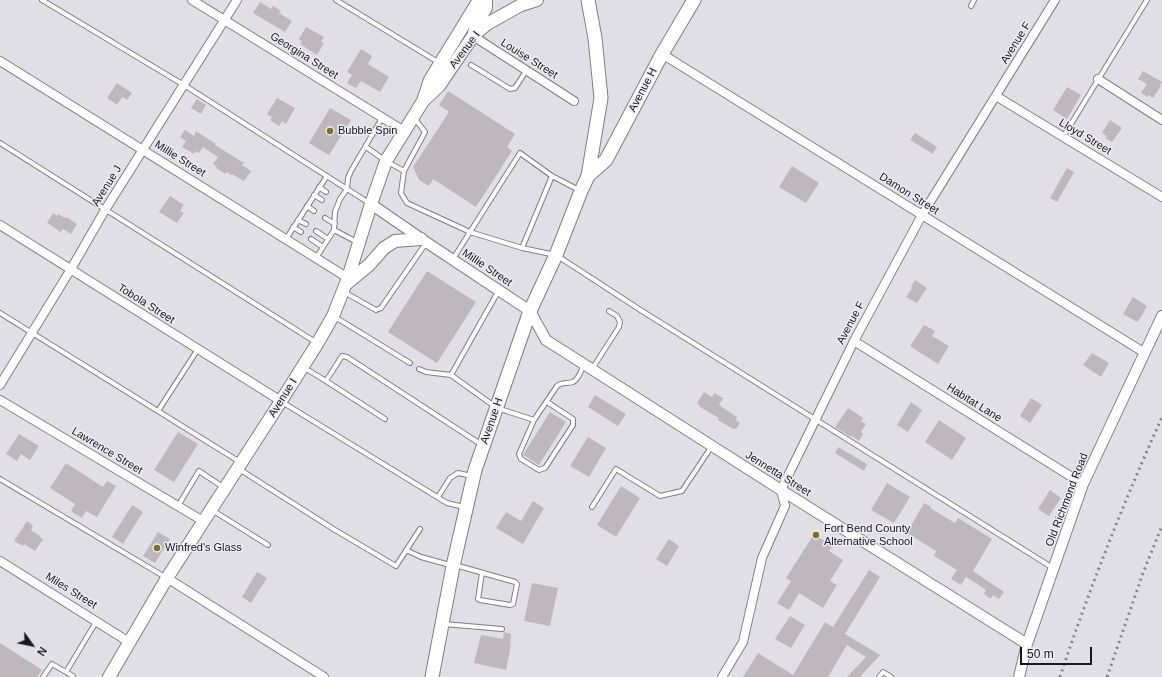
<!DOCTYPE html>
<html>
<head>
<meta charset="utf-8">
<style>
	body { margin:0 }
	#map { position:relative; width:1162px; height:677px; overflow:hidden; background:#e1dee8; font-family:Arial,sans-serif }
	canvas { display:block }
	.north { position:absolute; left:12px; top:625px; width:40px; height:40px; -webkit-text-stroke:3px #eeebf5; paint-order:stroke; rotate:123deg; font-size:11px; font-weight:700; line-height:16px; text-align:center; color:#19181c }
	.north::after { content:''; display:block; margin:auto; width:14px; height:18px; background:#19181c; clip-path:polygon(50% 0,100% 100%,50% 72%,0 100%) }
	.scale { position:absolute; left:1020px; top:647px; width:72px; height:18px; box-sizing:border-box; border:2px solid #19181c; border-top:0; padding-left:5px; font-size:12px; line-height:14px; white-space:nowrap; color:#19181c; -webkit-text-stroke:3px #eeebf5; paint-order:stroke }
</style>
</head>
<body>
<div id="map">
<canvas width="1162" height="677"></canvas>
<div class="north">N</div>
<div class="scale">50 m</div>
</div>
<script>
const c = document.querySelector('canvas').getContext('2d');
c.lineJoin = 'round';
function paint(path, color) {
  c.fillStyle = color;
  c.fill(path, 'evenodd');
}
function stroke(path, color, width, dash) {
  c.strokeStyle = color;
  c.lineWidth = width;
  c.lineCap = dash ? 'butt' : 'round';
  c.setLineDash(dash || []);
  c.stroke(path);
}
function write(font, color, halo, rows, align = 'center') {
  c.font = font + ' Arial,sans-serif';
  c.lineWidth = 3;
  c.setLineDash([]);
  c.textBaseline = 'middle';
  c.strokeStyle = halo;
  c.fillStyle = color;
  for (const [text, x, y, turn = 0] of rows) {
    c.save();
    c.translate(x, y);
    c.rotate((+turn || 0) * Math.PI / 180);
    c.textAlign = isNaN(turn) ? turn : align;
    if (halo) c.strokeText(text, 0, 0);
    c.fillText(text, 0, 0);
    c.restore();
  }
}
paint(new Path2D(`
	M 260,2 L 271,9 L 273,6 L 281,11 L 279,13 L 292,21 L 285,32 L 253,13 Z
	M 306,27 L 324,37 L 321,42 L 324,43 L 317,55 L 300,44 L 302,41 L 299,39 Z
	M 361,49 L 372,56 L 368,64 L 389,77 L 380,92 L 361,81 L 356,88 L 347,83 L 352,75 L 347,72 Z
	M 1143,71 L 1162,82 L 1160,85 L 1161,86 L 1153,98 L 1149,95 L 1148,97 L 1141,93 L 1147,84 L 1138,79 Z
	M 117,83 L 132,93 L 127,100 L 122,97 L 117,105 L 107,98 Z
	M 1067,87 L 1081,95 L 1067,119 L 1053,110 Z
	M 448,91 L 515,134 L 507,147 L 512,151 L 476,207 L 433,179 L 429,186 L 419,180 L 413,167 L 449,112 L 439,105 Z
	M 277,98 L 295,108 L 286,124 L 282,121 L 279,126 L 270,120 L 272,117 L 267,114 Z
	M 197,99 L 206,105 L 201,114 L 191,108 Z
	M 330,108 L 351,120 L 329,155 L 309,143 Z
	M 1110,120 L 1122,128 L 1112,142 L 1105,138 L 1107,136 L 1102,133 Z
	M 185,130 L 194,136 L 196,131 L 216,144 L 215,145 L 244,163 L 242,165 L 251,171 L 244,181 L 232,174 L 231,175 L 226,172 L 225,174 L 216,168 L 217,166 L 213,164 L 218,157 L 203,147 L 199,153 L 196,151 L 194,154 L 182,147 L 186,141 L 180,137 Z
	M 915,133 L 937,147 L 933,154 L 910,140 Z
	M 792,166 L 819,183 L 806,203 L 779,187 Z
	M 1067,168 L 1074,172 L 1057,202 L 1050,198 Z
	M 170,196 L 184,205 L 180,211 L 184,213 L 177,223 L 159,212 Z
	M 53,213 L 57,216 L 58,214 L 65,218 L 66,217 L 68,218 L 77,224 L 71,234 L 63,229 L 61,232 L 47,223 Z
	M 427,271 L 476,302 L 437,363 L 388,332 Z
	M 915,280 L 927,288 L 917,303 L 906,297 L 912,288 L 911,287 Z
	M 1133,297 L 1147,306 L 1141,317 L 1137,322 L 1123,314 Z
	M 924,325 L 935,331 L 932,336 L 949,346 L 938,364 L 910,346 Z
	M 1092,353 L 1109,363 L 1101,377 L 1083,365 Z
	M 704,392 L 712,397 L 714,393 L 723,398 L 719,405 L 737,417 L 736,420 L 740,423 L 736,429 L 734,428 L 733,429 L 718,420 L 719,418 L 700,407 L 700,406 L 697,403 Z
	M 595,395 L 626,414 L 618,426 L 588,407 Z
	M 1031,398 L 1042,405 L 1030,423 L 1020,416 Z
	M 911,402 L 922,410 L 908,432 L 897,425 Z
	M 848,408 L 863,418 L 861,421 L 866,424 L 861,432 L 863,434 L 859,441 L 852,436 L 851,437 L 835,427 Z
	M 550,412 L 566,422 L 539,465 L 523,455 Z
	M 939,420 L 966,438 L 952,460 L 925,442 Z
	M 178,432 L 198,444 L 174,482 L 154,470 Z
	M 19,434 L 39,446 L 30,460 L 21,454 L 17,461 L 6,454 Z
	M 588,437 L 606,448 L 589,477 L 570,466 Z
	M 838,447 L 867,464 L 864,471 L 835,453 Z
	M 66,463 L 103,487 L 107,481 L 116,486 L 97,517 L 86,511 L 82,518 L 71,511 L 75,504 L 50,488 Z
	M 887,483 L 910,497 L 894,523 L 871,510 Z
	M 621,486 L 640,498 L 616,537 L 597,525 Z
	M 1050,490 L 1061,498 L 1049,516 L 1038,509 Z
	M 533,501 L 544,508 L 523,544 L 496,528 L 506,512 L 521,521 Z
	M 924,503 L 931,507 L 930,508 L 955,523 L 958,518 L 992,539 L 973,571 L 1004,592 L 999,599 L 993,595 L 991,599 L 984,594 L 986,590 L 966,577 L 961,585 L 951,579 L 957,570 L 934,556 L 936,551 L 907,533 Z
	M 132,505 L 143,512 L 123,544 L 112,537 Z
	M 27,521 L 33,526 L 31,530 L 40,536 L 39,537 L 43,539 L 35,551 L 24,544 L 23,546 L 14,541 Z
	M 158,532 L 170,539 L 155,563 L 143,556 Z
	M 814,534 L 833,546 L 829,551 L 843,560 L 830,581 L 837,585 L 823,608 L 799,593 L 789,610 L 777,603 L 791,581 L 786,578 Z
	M 669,539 L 679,546 L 667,566 L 656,559 Z
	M 869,570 L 880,577 L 845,634 L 880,655 L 860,677 L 847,677 L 866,657 L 847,645 L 828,677 L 743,677 L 758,653 L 793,675 L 825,622 L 833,627 Z
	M 257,572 L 267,578 L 251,603 L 242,597 Z
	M 532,583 L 558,588 L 550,626 L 524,621 Z
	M 790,616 L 805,625 L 791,648 L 775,639 Z
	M 504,632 L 511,634 L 510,650 L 506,670 L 474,663 L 481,635 L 503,639 Z
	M 0,643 L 42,670 L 37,677 L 0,677 Z`), '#c0b7be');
const service = new Path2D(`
	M 42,0 L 184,85 L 369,203
	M 336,0 L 438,62
	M 971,6 L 974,0
	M 471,65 L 510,89 L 515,88 L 526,71
	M 1063,137 L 1147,0
	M 0,143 L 317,343
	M 366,147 L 386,161 L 404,171 L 401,193 L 407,203 L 470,232 L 522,248 L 556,255 L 642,311 L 1053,568
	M 404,171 L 425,132 L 415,119
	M 319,187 L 326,192
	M 314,195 L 322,200
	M 307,206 L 314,211
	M 325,218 L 335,224
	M 298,220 L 306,224
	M 293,227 L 301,232
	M 334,230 L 335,212 L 340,199 L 347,189 L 348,178 L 351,171 L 382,118
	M 316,231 L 328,239
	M 286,239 L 327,176
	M 311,239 L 323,247
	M 522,248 L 552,176
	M 316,258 L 334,230 L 357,242
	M 453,259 L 520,153 L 552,176 L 579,190
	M 344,292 L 376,310 L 381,308 L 426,243
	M 0,313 L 240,462
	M 335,317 L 410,363
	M 303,367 L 326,381 L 342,356 L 347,357 L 482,445
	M 419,369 L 426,372 L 451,375 L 497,408 L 534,420 L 557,386 C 562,382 567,384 573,382 C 579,379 581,370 584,365
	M 592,369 L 619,327 L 620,322 L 617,316 L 609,311
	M 451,375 L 499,290
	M 326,381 L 385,419
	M 282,402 L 447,503 L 464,507
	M 158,411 L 198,349
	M 534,420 L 519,454 L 521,459 L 539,470 L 545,468 L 573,425 L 573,419 L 547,402
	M 239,469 L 335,530 L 396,566 L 420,529
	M 0,479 L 165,577
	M 438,497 L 450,478 L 458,473 L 472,476
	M 178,506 L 199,471 L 223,487
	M 592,507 L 616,469 L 660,496 L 682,491 L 712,446
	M 212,510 L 268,545
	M 406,550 L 421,557 L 450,565
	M 455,565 L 515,582 L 517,584 L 513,604 L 510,605 L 480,600 L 478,599 L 482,573
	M 444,624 L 502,629
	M 66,672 L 96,622
	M 43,677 L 52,664 L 73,676 L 72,677
	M 879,677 L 883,672 L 891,677`);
const minor = new Path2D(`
	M 192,0 L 404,131
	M 473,36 L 574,101
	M 662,54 L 1145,353
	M 0,61 L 348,278
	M 1098,79 L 1162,120
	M 996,96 L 1162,197
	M 0,225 L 281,401
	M 854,341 L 1083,484
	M 0,385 L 71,269 L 105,210 L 237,0
	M 0,400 L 203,521
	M 0,561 L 129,642
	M 167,578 L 324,677
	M 722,677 L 743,642 L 762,558 L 785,506 L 781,490 L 854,341 L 922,215 L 1055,0`);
const tertiary = new Path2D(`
	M 371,204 L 426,242 L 530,311 L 546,340 L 781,490 L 1027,644
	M 1019,677 L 1027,644 L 1083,484 L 1162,316`);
const secondary = new Path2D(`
	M 474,33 L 477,23 L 486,8 L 486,0
	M 424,100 L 439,86 L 473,36 L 487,24 L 521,5 L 537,0
	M 346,284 L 369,265 L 384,248 L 395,241 L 421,239
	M 109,677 L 167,578 L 281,401 L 317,344 L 333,316 L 348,278 L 371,204 L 386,161 L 423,101 L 430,80 L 479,0`);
const primary = new Path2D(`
	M 588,176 L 606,160 L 662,54 L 694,0
	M 432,677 L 453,566 L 475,470 L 530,311 L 556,255 L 581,191 L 588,176 L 601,98 L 595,38 L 588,0`);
stroke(service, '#817e87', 6);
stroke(minor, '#817e87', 10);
stroke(tertiary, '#817e87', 12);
stroke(secondary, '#817e87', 14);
stroke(primary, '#817e87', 15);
stroke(service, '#fff', 4);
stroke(minor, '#fff', 8);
stroke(tertiary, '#fff', 10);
stroke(secondary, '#fff', 12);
stroke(primary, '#fff', 13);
stroke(new Path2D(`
	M 1060,677 C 1089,589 1124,502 1162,417
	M 1107,677 L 1143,573 L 1162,526`), '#86848b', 3, [2, 4]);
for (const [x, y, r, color] of [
	[330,131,4,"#7f7213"],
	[816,535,4,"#7f7213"],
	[157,548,4,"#7f7213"]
]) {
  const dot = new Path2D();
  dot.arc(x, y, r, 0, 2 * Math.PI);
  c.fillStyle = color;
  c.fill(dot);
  stroke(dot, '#eeebf5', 1.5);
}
write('11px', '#19181c', '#eeebf5', [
	["Avenue F",1016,43,-58],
	["Avenue I",465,50,-53],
	["Georgina Street",304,56,32],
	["Louise Street",529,59,32],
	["Avenue H",643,90,-62],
	["Lloyd Street",1085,137,31],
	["Millie Street",180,159,32],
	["Avenue J",107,186,-58],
	["Damon Street",909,194,32],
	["Millie Street",487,268,34],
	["Tobola Street",146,304,32],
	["Avenue F",851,323,-62],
	["Avenue I",283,398,-58],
	["Habitat Lane",974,403,32],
	["Avenue H",492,421,-71],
	["Lawrence Street",107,451,31],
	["Jennetta Street",778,474,32],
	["Old Richmond Road",1067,500,-69],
	["Miles Street",71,591,32]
]);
write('11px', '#19181c', '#eeebf5', [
	["Bubble Spin",338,131],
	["Fort Bend County",824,529],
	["Alternative School",824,542],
	["Winfred's Glass",165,548]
], 'left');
</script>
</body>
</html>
